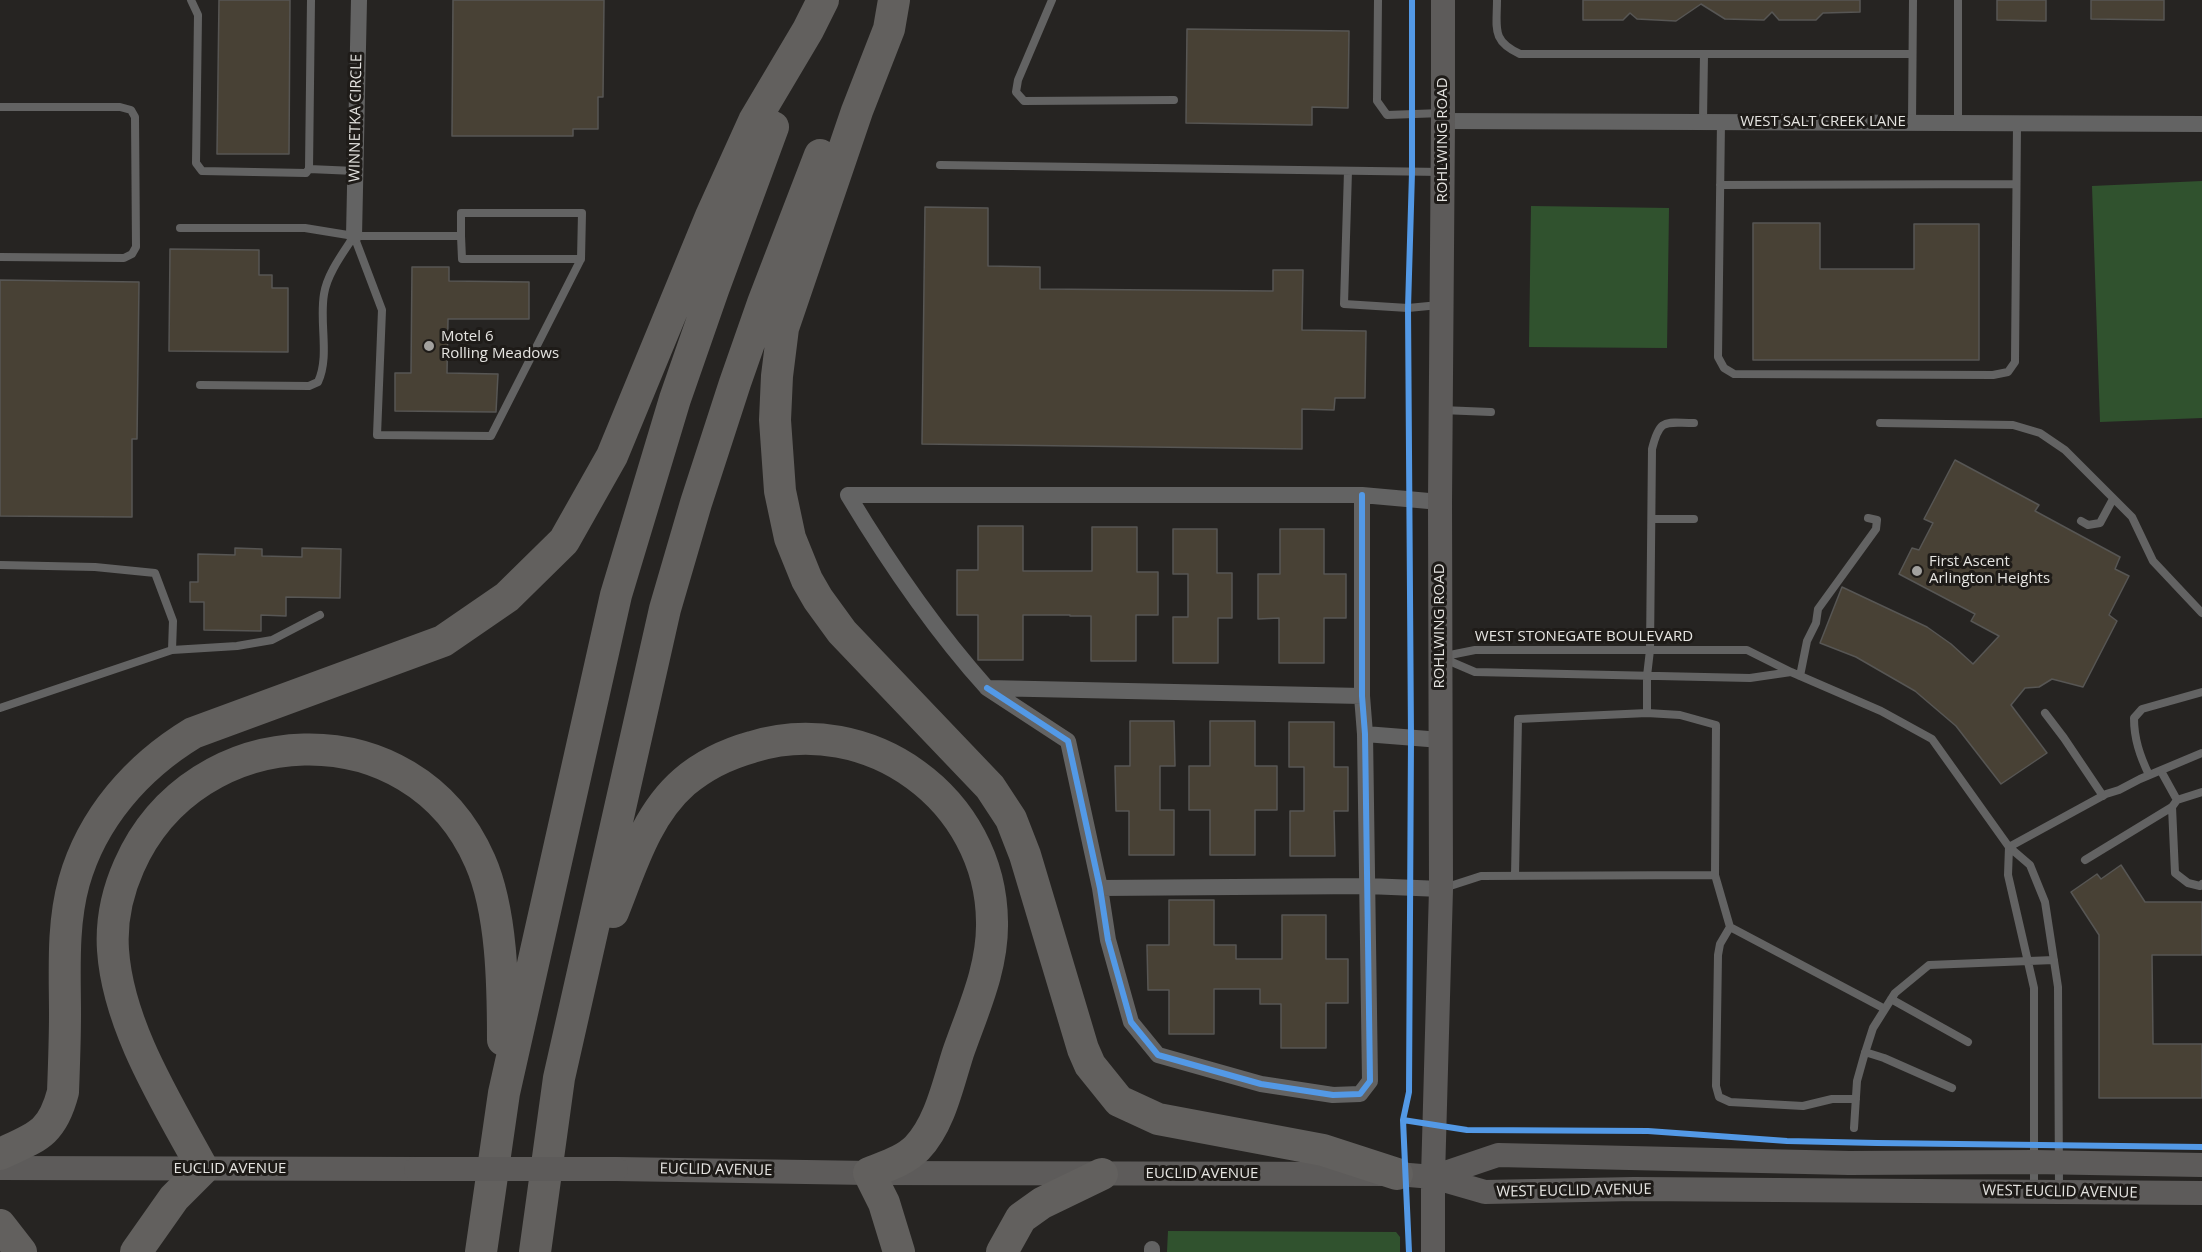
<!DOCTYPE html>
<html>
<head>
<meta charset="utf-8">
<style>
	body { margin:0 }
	canvas { display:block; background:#262422 }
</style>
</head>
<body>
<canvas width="2202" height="1252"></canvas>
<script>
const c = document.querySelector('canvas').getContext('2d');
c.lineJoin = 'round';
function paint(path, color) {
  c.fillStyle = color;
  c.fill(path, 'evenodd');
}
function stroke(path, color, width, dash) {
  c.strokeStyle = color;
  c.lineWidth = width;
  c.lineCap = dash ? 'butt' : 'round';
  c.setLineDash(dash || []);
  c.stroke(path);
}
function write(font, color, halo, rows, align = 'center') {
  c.font = font + ' "Open Sans",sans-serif';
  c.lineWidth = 6;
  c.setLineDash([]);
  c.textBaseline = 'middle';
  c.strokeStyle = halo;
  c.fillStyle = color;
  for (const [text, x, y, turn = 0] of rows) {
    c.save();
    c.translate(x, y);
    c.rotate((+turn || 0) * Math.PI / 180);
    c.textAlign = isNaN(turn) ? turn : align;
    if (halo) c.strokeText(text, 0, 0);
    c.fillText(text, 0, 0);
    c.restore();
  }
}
paint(new Path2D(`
	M 2202,181 L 2202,418 L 2100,422 L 2092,186 Z
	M 1531,206 L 1669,208 L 1667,348 L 1529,347 Z
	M 1168,1231 L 1396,1232 L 1400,1237 L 1400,1252 L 1167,1252 Z`), '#30522e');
const building = new Path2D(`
	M 219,0 L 290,0 L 289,154 L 217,154 Z
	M 453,0 L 604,0 L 603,97 L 598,97 L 598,129 L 573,129 L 573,136 L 452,136 Z
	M 1583,0 L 1860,0 L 1860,12 L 1823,13 L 1816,20 L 1779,20 L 1772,12 L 1764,20 L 1725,19 L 1701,4 L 1676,21 L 1637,19 L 1630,13 L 1623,20 L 1583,20 Z
	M 1997,0 L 2046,0 L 2046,21 L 1997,20 Z
	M 2091,0 L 2164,0 L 2164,20 L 2091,19 Z
	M 1187,29 L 1349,31 L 1348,108 L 1312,107 L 1312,125 L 1186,123 Z
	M 925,207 L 988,208 L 988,266 L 1040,267 L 1040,289 L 1273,291 L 1273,270 L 1303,270 L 1302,330 L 1366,331 L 1365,398 L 1335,398 L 1334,410 L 1302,409 L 1302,449 L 922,444 Z
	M 1753,223 L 1820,223 L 1820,269 L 1914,269 L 1914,224 L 1979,224 L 1979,360 L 1753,360 Z
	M 170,249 L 259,250 L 259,275 L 272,275 L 272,288 L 288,288 L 288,352 L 169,351 Z
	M 412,267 L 449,267 L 449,281 L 529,282 L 529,319 L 448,319 L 447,373 L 498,374 L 496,412 L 395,411 L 395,373 L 411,373 Z
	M 0,280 L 139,282 L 137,439 L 132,439 L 132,517 L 0,516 Z
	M 1955,460 L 2039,505 L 2035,511 L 2120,557 L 2115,569 L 2129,576 L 2109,615 L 2117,621 L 2083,687 L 2052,679 L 2039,687 L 2025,688 L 2011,705 L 2047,753 L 2001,784 L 1956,726 L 1915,691 L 1856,657 L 1820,643 L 1842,587 L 1927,627 L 1951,644 L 1973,664 L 1999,636 L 1971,621 L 1975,614 L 1899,574 L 1912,548 L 1919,550 L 1933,523 L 1924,519 Z
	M 978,526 L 1023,526 L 1023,571 L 1092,571 L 1092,527 L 1137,527 L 1137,572 L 1158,572 L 1158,615 L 1136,615 L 1136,661 L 1091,661 L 1091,616 L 1070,616 L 1070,615 L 1023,615 L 1023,660 L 978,660 L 978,615 L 957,615 L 957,570 L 978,570 Z
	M 1173,529 L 1217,529 L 1217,573 L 1232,573 L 1232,618 L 1218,618 L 1218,663 L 1173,663 L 1173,617 L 1188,617 L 1188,574 L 1173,574 Z
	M 1280,529 L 1324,529 L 1324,574 L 1346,574 L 1346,618 L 1324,618 L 1324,663 L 1279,663 L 1279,618 L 1258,619 L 1258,574 L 1280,574 Z
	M 235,548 L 262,549 L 262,556 L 302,557 L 302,548 L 341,549 L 340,598 L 286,597 L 286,616 L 261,615 L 261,631 L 204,630 L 204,602 L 190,602 L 190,582 L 198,582 L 198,554 L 235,555 Z
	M 1130,721 L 1174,721 L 1175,766 L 1160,766 L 1160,810 L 1174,810 L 1174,855 L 1129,855 L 1129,811 L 1116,811 L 1115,766 L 1130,766 Z
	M 1210,721 L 1255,721 L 1255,766 L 1277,766 L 1277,810 L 1255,810 L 1255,855 L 1210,855 L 1210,810 L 1189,810 L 1189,766 L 1210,766 Z
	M 1289,722 L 1334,722 L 1334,767 L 1348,767 L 1348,811 L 1334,811 L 1335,856 L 1290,856 L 1290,811 L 1304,811 L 1304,767 L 1289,767 Z
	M 2121,865 L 2145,902 L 2202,902 L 2202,955 L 2152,955 L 2153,1044 L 2202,1044 L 2202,1098 L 2099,1098 L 2099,935 L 2071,892 L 2097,874 L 2101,879 Z
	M 1169,900 L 1214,900 L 1214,945 L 1236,945 L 1236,959 L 1282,959 L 1282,915 L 1326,915 L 1326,959 L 1348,959 L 1348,1003 L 1326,1003 L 1326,1048 L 1281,1048 L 1281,1004 L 1260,1004 L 1260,989 L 1214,989 L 1214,1034 L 1169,1034 L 1169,990 L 1148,990 L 1147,945 L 1169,945 Z`);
paint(building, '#484135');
stroke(building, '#575654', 1.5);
stroke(new Path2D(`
	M 191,0 L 198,15 L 196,163 L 202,171 L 306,173 L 309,169 L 311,0
	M 1052,0 L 1018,80 L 1016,92 L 1024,101 L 1174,100
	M 1378,0 L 1377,101 L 1387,115 L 1442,113
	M 1497,0 C 1497,28 1491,41 1520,54 L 1912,54
	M 0,107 L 120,107 L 131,110 L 135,117 L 136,247 L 132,254 L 124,258 L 0,257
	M 1703,121 L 1704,54
	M 1721,121 L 1718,357 L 1724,368 L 1734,374 L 1993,375 L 2008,372 L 2015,362 L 2017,125
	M 1912,123 L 1913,0
	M 1958,123 L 1958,0
	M 940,165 L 1442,172
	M 309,169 L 355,171
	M 1348,171 L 1344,304 L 1408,308 L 1439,305
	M 1720,185 L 2016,184
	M 180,228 L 305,228 L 354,236 L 461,236 L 461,213 L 582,213 L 581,259 L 491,436 L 377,435 L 382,310 L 354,236
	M 461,236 L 462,259 L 581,259
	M 200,385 L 309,386 L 318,382 C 330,356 319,323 324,294 C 327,274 343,253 354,236
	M 1441,410 L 1491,412
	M 1694,423 C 1665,423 1660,417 1652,449 L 1650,650 L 1647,676 L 1647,713 L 1680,715 L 1716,725 L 1715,875
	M 1880,423 L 2013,425 L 2040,433 L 2065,450 L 2132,517 L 2153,561 L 2202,613
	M 1652,519 L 1694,519
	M 2081,521 L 2088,525 L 2100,523 L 2113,499
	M 0,565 L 95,567 L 155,573 L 173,621 L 172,650 L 0,708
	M 172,650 L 237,646 L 272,640 L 320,615
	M 1475,650 L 1747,650 L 1791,672 L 1750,678 L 1475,672 L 1440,657 Z
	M 1791,672 L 1881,711 L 1932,739 L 2009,847 L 2030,865 L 2045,902 L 2058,987 L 2059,1189
	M 1800,676 L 1807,641 L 1816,623 L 1818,609 L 1876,529 L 1877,520 L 1868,518
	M 2045,713 L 2064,738 L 2103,796
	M 2149,775 C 2140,756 2134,739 2134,718 L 2142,709 L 2202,692
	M 2177,800 L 2202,792
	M 2172,807 L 2175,873 L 2188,883 L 2200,886 L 2202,884
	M 2009,847 L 2008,875 L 2034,988 L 2034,1189
	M 2009,847 L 2106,794 L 2119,790 L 2140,779 L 2202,753
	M 2085,860 L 2172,807 L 2177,800 L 2161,771
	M 1515,876 L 1518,719 L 1647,713
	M 1444,888 L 1481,876 L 1715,875 L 1730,927 L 1885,1009
	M 1730,927 L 1720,944 L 1718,955 L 1716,1086 L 1719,1097 L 1730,1102 L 1803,1106 L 1832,1099 L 1856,1099
	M 1891,999 L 1968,1042
	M 1865,1052 L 1884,1058 L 1952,1088
	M 1854,1128 L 1857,1081 L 1864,1056 L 1873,1028 L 1895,993 L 1929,965 L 2054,960`), '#636363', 8);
stroke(new Path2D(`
	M 1443,121 L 2202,124
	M 354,236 L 359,0
	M 848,495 C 889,563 934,629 987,688 L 1362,696
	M 848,495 L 1362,495 L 1440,502
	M 987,688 L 1068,741 L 1100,888 L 1108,940 L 1122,990 L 1131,1022 L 1158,1055 L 1261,1084 L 1333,1095 L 1360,1094 L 1370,1081 L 1365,734 L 1362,696 L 1362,495
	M 1365,734 L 1441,740
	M 1100,888 L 1367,886 L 1441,889
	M 1152,1252 L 1152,1249`), '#636363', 16);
stroke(new Path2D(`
	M 0,1168 L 416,1169
	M 616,1169 L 869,1173 L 1397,1174 L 1433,1177 L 1485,1192 L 1634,1189 L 2202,1193
	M 1433,1177 L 1498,1155 L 1849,1163 L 2034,1162 L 2202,1165
	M 1433,1252 L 1433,1177 L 1441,889 L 1440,502 L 1443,121 L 1443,0`), '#5d5b5a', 24);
stroke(new Path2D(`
	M 894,0 L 889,29 L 857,111 L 783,328 L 777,376 L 775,420 L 780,491 L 790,538 L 807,580 L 818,599 L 842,632 L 990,787 L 1011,819 L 1025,855 L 1083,1049 L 1090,1065 L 1119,1101 L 1158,1119 L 1323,1150 L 1397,1174
	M 613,912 C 631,867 646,815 684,782 C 704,765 727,754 752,747 C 869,711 991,799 992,922 C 993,968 973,1010 958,1053 C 948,1084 940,1124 917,1148 C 904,1161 886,1166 869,1173 L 884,1203 L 899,1252
	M 0,1154 C 37,1137 52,1134 63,1092 C 64,1066 65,1040 65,1014 C 65,971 62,925 74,882 C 92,818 137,767 193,733 L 443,641 L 507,597 L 564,541 L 612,456 L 711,216 L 754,121 L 808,30 L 823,0
	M 0,1225 L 21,1252
	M 136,1252 L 174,1198 L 203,1169 C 167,1103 118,1026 113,950 C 111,920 117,893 129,866 C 195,716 413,707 480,861 C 502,911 503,985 503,1040
	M 481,1252 L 504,1093 L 616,595 L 675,399 L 713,290 L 773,127
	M 535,1252 L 559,1078 L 665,609 L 696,503 L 735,383 L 763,303 L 820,155
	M 1002,1252 L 1021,1218 L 1042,1203 L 1102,1174`), '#62605e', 32);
stroke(new Path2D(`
	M 416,1169 L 616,1169`), '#5d5b5a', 24);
stroke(new Path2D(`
	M 987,688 L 1068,741 L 1100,888 L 1108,940 L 1122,990 L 1131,1022 L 1158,1055 L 1261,1084 L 1333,1095 L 1360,1094 L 1370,1081 L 1365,734 L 1362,696 L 1362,495
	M 1403,1120 L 1467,1130 L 1648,1131 L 1787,1141 L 1877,1143 L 2202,1147
	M 1409,1252 L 1403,1120 L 1409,1092 L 1411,738 L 1408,308 L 1412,173 L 1412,0`), '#5399e6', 6);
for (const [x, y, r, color] of [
	[429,346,6,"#a2a19e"],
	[1917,571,6,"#a2a19e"]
]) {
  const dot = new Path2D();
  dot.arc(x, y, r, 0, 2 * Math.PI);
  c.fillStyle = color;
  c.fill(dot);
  stroke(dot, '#1e1b18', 2);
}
write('15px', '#e5e4e1', '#1e1b18', [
	["WINNETKA CIRCLE",356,118,-89],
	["WEST SALT CREEK LANE",1823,122],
	["ROHLWING ROAD",1443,140,-90],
	["ROHLWING ROAD",1440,626,-90],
	["WEST STONEGATE BOULEVARD",1584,637],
	["EUCLID AVENUE",230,1169],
	["EUCLID AVENUE",716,1170,1],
	["EUCLID AVENUE",1202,1174],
	["WEST EUCLID AVENUE",1574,1191,-1],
	["WEST EUCLID AVENUE",2060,1192,1]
]);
write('15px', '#e5e4e1', '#1e1b18', [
	["Motel 6",441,337],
	["Rolling Meadows",441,354],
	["First Ascent",1929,562],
	["Arlington Heights",1929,579]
], 'left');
</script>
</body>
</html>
